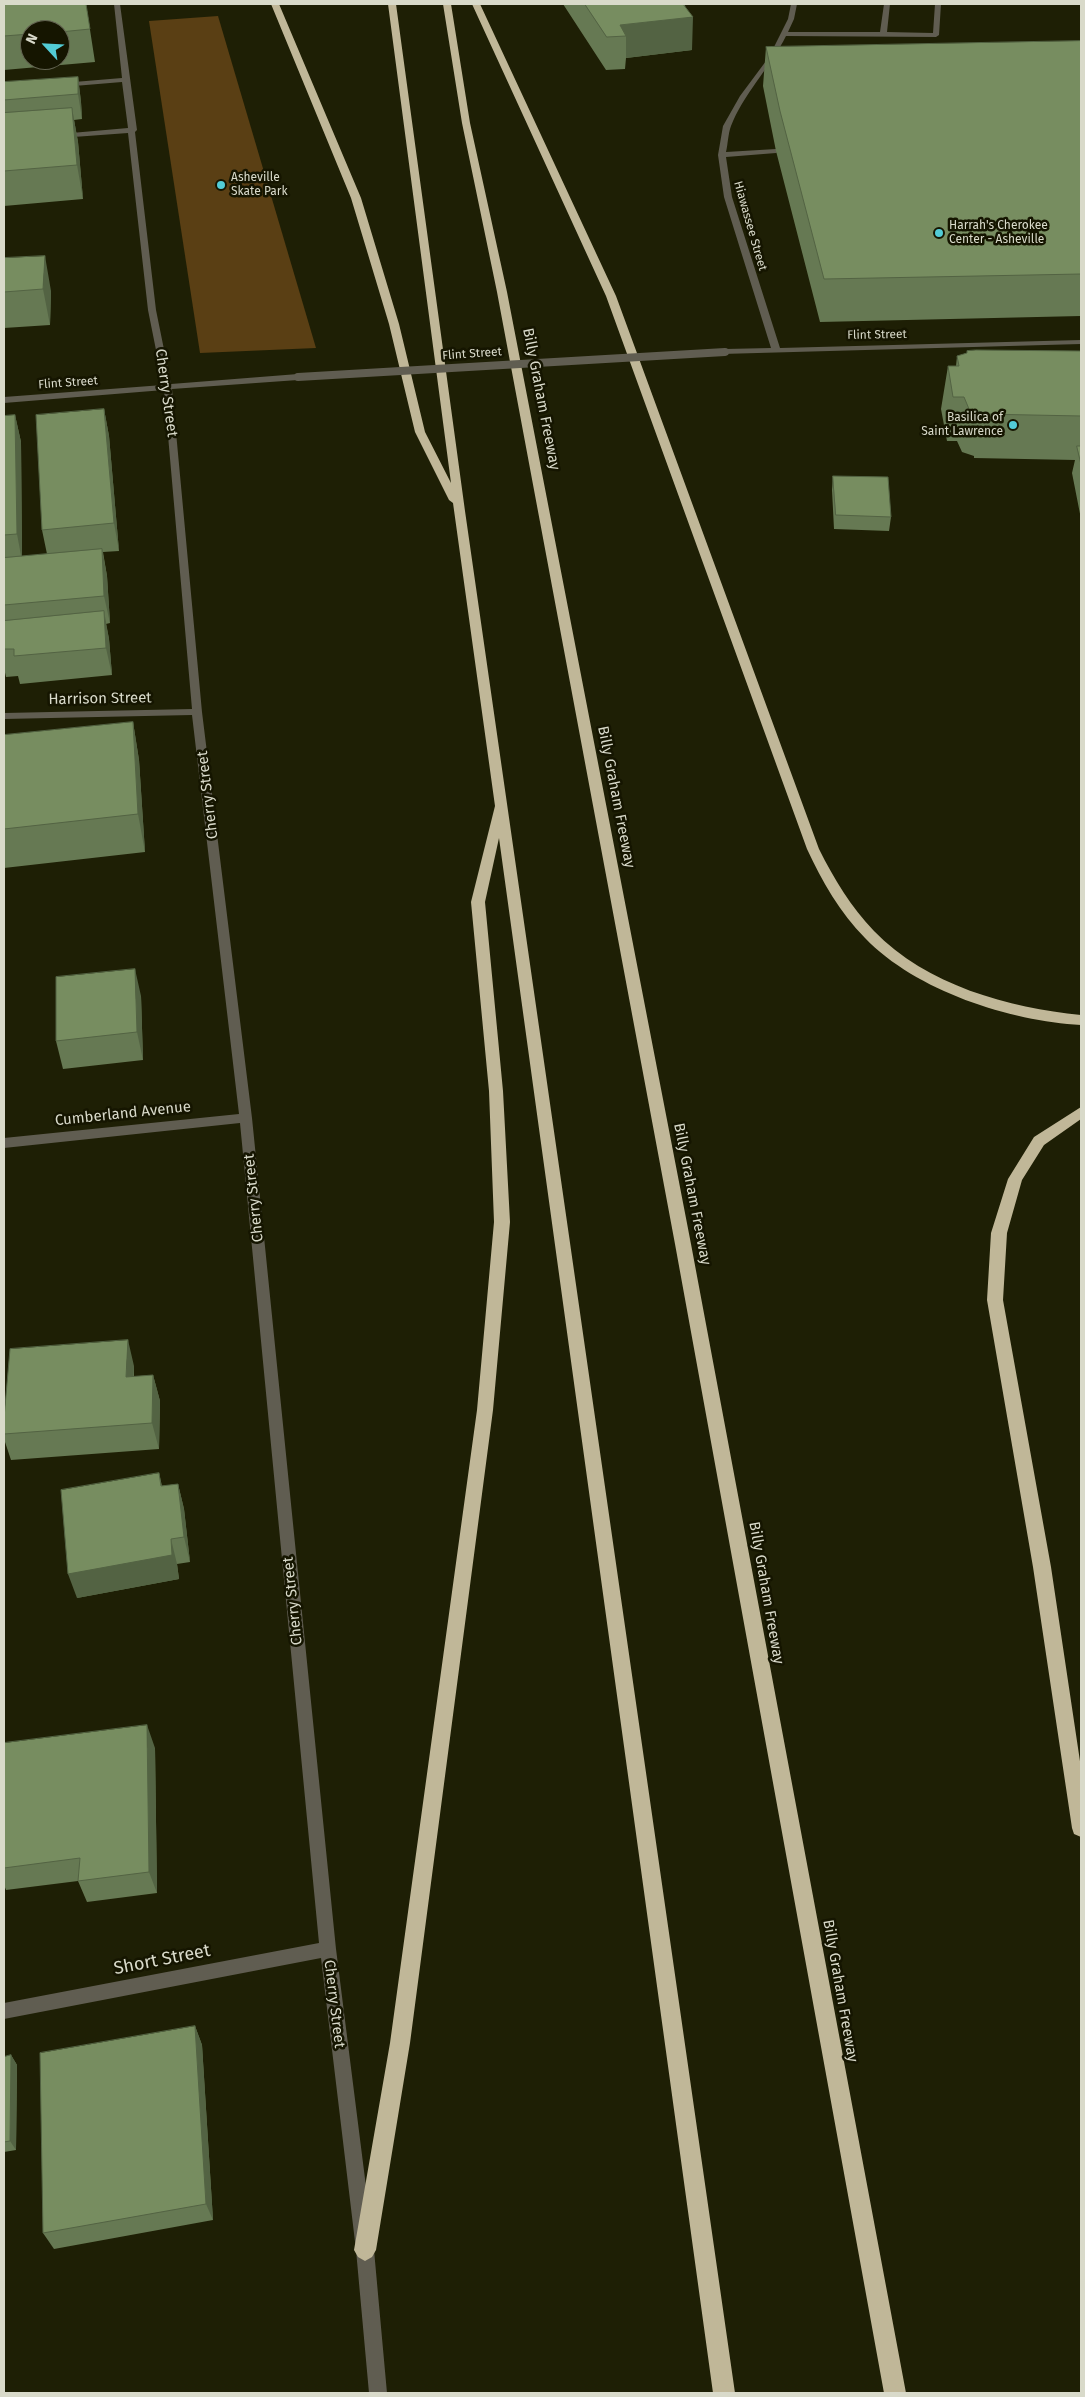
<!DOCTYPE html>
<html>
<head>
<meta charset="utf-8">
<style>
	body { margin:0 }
	#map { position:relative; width:1085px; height:2397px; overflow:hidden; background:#1e1f05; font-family:"Fira Sans",sans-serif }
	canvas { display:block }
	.frame { position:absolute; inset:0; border:5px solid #d9daca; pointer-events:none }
	.north { position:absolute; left:20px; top:20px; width:50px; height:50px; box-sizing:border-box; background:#151500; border:1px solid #636451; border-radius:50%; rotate:295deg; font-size:14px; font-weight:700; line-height:20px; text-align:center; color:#d9daca }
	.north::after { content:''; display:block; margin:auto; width:18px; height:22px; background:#52ccd6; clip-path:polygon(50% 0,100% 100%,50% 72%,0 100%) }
</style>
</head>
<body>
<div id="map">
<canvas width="1085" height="2397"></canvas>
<div class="frame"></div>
<div class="north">N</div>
</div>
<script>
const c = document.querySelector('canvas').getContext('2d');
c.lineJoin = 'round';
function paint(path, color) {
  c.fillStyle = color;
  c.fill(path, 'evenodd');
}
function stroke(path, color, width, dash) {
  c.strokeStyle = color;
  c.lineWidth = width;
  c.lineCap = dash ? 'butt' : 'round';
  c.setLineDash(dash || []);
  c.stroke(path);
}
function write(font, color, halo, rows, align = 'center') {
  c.font = font + ' "Fira Sans",sans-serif';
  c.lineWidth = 5;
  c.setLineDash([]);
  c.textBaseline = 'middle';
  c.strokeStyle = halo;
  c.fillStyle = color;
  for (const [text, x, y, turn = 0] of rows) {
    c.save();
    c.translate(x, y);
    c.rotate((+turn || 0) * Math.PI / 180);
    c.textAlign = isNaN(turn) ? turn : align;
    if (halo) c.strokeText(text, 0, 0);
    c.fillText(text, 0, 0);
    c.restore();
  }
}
paint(new Path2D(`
	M 218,16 L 316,348 L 200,353 L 149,21 Z`), '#5a3f14');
paint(new Path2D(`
	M 114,4 L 120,4 L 137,130 L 135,132 L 156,310 L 171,384 L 298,374 L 302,377 L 298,380 L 172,389 L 202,712 L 252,1118 L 336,1949 L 374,2250 L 387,2393 L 369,2393 L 356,2250 L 321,1958 L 4,2019 L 4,2003 L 319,1943 L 240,1123 L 4,1148 L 4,1138 L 239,1114 L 192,715 L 4,719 L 4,713 L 192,709 L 164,390 L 4,403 L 4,397 L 163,385 L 148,310 L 128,133 L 60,138 L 56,136 L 60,134 L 128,128 L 122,82 L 62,87 L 58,85 L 62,83 L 122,78 Z
	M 791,4 L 797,4 L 794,19 L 788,32 L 880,32 L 884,4 L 890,4 L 887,32 L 933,33 L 935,4 L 941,4 L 939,35 L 936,37 L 786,36 C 771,66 742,96 731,126 C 728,134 728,144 726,152 L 776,149 L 780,151 L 776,153 L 726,157 L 732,197 L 780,348 L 1081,340 L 1081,344 L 722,354 L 721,352 L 725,349 L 771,348 L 724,197 L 718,155 L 723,126 L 740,96 L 769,57 L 788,19 Z`), '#605d51');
paint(new Path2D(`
	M 271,4 L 279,4 L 361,198 L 399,324 L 425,432 L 451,483 L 388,4 L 396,4 L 465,511 L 735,2393 L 713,2393 L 499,838 L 485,902 L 503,1091 L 510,1222 L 493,1410 L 410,2043 L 376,2250 L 372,2257 L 365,2261 L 358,2257 L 354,2250 L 390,2043 L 477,1410 L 494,1222 L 489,1091 L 471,902 L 495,806 L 453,503 L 449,500 L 415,432 L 389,324 L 351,198 Z
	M 443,4 L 451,4 L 470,123 L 507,292 L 691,1244 L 906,2393 L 884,2393 L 675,1244 L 497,292 L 462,123 Z
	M 472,4 L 480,4 L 616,296 L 819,849 C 834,879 851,907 874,931 C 926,985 1009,1008 1081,1015 L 1081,1025 C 1010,1021 916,991 865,938 C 840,913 822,881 807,849 L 606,296 Z
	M 1081,1107 L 1081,1119 L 1044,1145 L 1022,1180 L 1007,1233 L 1003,1300 L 1051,1567 L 1081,1768 L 1081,1837 L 1074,1834 L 1072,1828 L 1033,1567 L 987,1300 L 991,1233 L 1008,1179 L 1034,1137 Z`), '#c0b798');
stroke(new Path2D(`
	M 298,377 L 725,352`), '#605d51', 8);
paint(new Path2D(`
	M 86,4 L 95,62 L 4,70 L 4,5 ZM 30,30 L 60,30 L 60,60 L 30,60 Z
	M 563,4 L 690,4 L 690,5 L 685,5 L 692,50 L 626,58 L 625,69 L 606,70 Z
	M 1081,41 L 1081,316 L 820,322 L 776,151 L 763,86 L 766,47 Z
	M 78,77 L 81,102 L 82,119 L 74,120 L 78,142 L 83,199 L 4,206 L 4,82 Z
	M 4,258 L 51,291 L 50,325 L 4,328 Z
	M 967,351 L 1081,351 L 1081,519 L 1072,473 L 1075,460 L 974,458 L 974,456 L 962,452 L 957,441 L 947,441 L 941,409 L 948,366 L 956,366 L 957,356 L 967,353 Z
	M 104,409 L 109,436 L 119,551 L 103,552 L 107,576 L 110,623 L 106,624 L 109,639 L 112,675 L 20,684 L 18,676 L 6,677 L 4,668 L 4,416 L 15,415 L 21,442 L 22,556 L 47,554 L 42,530 Z
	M 833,476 L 891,517 L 889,531 L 834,529 L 832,490 Z
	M 133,722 L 139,760 L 145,852 L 4,868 L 4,735 Z
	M 141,996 L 143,1060 L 63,1069 L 56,1041 Z
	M 134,1366 L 134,1377 L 153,1375 L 160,1401 L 159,1449 L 11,1460 L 4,1439 L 4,1418 Z
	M 159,1473 L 162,1486 L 178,1484 L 184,1509 L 190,1562 L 177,1564 L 179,1579 L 77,1598 Z
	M 4,1743 L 155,1748 L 157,1893 L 87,1902 L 78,1881 L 6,1890 L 4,1885 Z
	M 195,2026 L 202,2045 L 213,2220 L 54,2249 L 43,2233 Z
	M 11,2055 L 17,2065 L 16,2150 L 4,2152 L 4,2057 Z`), '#667953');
paint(new Path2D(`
	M 693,17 L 692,50 L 626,58 L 626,36 L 620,25 Z
	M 78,77 L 81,102 L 82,119 L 78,94 Z
	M 72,108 L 78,142 L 83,199 L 77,165 Z
	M 45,256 L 51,291 L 50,325 L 43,289 Z
	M 104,409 L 109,436 L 119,551 L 114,523 Z
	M 15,415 L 21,442 L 22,561 L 17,534 Z
	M 102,549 L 107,576 L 110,623 L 104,596 Z
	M 104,611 L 109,639 L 112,675 L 106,648 Z
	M 133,722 L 139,760 L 145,852 L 138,814 Z
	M 135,969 L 141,996 L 143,1060 L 137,1032 Z
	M 128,1340 L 134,1366 L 132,1403 L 126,1377 Z
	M 153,1375 L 160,1401 L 159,1449 L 152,1423 Z
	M 178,1484 L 184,1509 L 190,1562 L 184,1537 Z
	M 171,1539 L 177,1564 L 179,1579 L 77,1598 L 68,1574 Z
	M 147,1725 L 155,1748 L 157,1893 L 149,1872 Z
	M 195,2026 L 202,2045 L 213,2220 L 206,2204 Z
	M 11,2055 L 17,2065 L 16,2150 L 10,2141 Z`), '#536343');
const building = new Path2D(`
	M 15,4 L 86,4 L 90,29 L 60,32 L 60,30 L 30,30 L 30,34 L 4,36 L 4,5 Z
	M 585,4 L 683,4 L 693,17 L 620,25 L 626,36 L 607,37 Z
	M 1081,41 L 1081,274 L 824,279 L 780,111 L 766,47 Z
	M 78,77 L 78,94 L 4,100 L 4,82 Z
	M 72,108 L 77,165 L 4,171 L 4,113 Z
	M 45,256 L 43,289 L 4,292 L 4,258 Z
	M 976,350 L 1081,351 L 1081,416 L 982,414 L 982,412 L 969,409 L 964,397 L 953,397 L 948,366 L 959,366 L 957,356 L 967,353 L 967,351 Z
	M 104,409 L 114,523 L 42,530 L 36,415 Z
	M 15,415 L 17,534 L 4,535 L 4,416 Z
	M 1077,446 L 1081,446 L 1081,464 Z
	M 833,476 L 888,477 L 891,517 L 836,515 Z
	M 102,549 L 104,596 L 4,605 L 4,558 Z
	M 104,611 L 106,648 L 14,656 L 14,649 L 4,649 L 4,621 Z
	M 133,722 L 138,814 L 4,829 L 4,735 Z
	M 135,969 L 137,1032 L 56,1041 L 56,977 Z
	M 128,1340 L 126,1377 L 153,1375 L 152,1423 L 4,1434 L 4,1418 L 10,1349 Z
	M 159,1473 L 161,1486 L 178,1484 L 184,1537 L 171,1539 L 172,1555 L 68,1574 L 61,1490 Z
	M 147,1725 L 149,1872 L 78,1881 L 80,1858 L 4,1868 L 4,1743 Z
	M 195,2026 L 206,2204 L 43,2233 L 40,2053 Z
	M 11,2055 L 10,2141 L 4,2142 L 4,2057 Z`);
paint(building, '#778d60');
stroke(building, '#536343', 1);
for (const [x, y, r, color] of [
	[221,185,5,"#52ccd6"],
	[939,233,5,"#52ccd6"],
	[1013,425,5,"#52ccd6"]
]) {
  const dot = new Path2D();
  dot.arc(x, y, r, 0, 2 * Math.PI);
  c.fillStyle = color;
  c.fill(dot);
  stroke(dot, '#151500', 2);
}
write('12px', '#d9daca', '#151500', [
	["Asheville",231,178],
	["Skate Park",231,192],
	["Harrah's Cherokee",949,226],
	["Center - Asheville",949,240],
	["Basilica of",1003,418,"right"],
	["Saint Lawrence",1003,432,"right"]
], 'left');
write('12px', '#d9daca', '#151500', [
	["Hiawassee Street",750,226,74],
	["Flint Street",877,335,-1],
	["Flint Street",472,354,-4],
	["Flint Street",68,383,-4]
]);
write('15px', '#d9daca', '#151500', [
	["Cherry Street",166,393,82],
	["Billy Graham Freeway",541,399,79],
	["Harrison Street",100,699,-1],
	["Cherry Street",208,795,-97],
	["Billy Graham Freeway",616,797,79],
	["Cumberland Avenue",123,1114,-6],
	["Billy Graham Freeway",692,1194,79],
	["Cherry Street",254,1198,-96],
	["Billy Graham Freeway",766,1593,80],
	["Cherry Street",293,1601,-96],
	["Billy Graham Freeway",840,1991,80],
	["Cherry Street",334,2004,83]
]);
write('18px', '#d9daca', '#151500', [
	["Short Street",162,1960,-11]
]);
</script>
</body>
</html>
